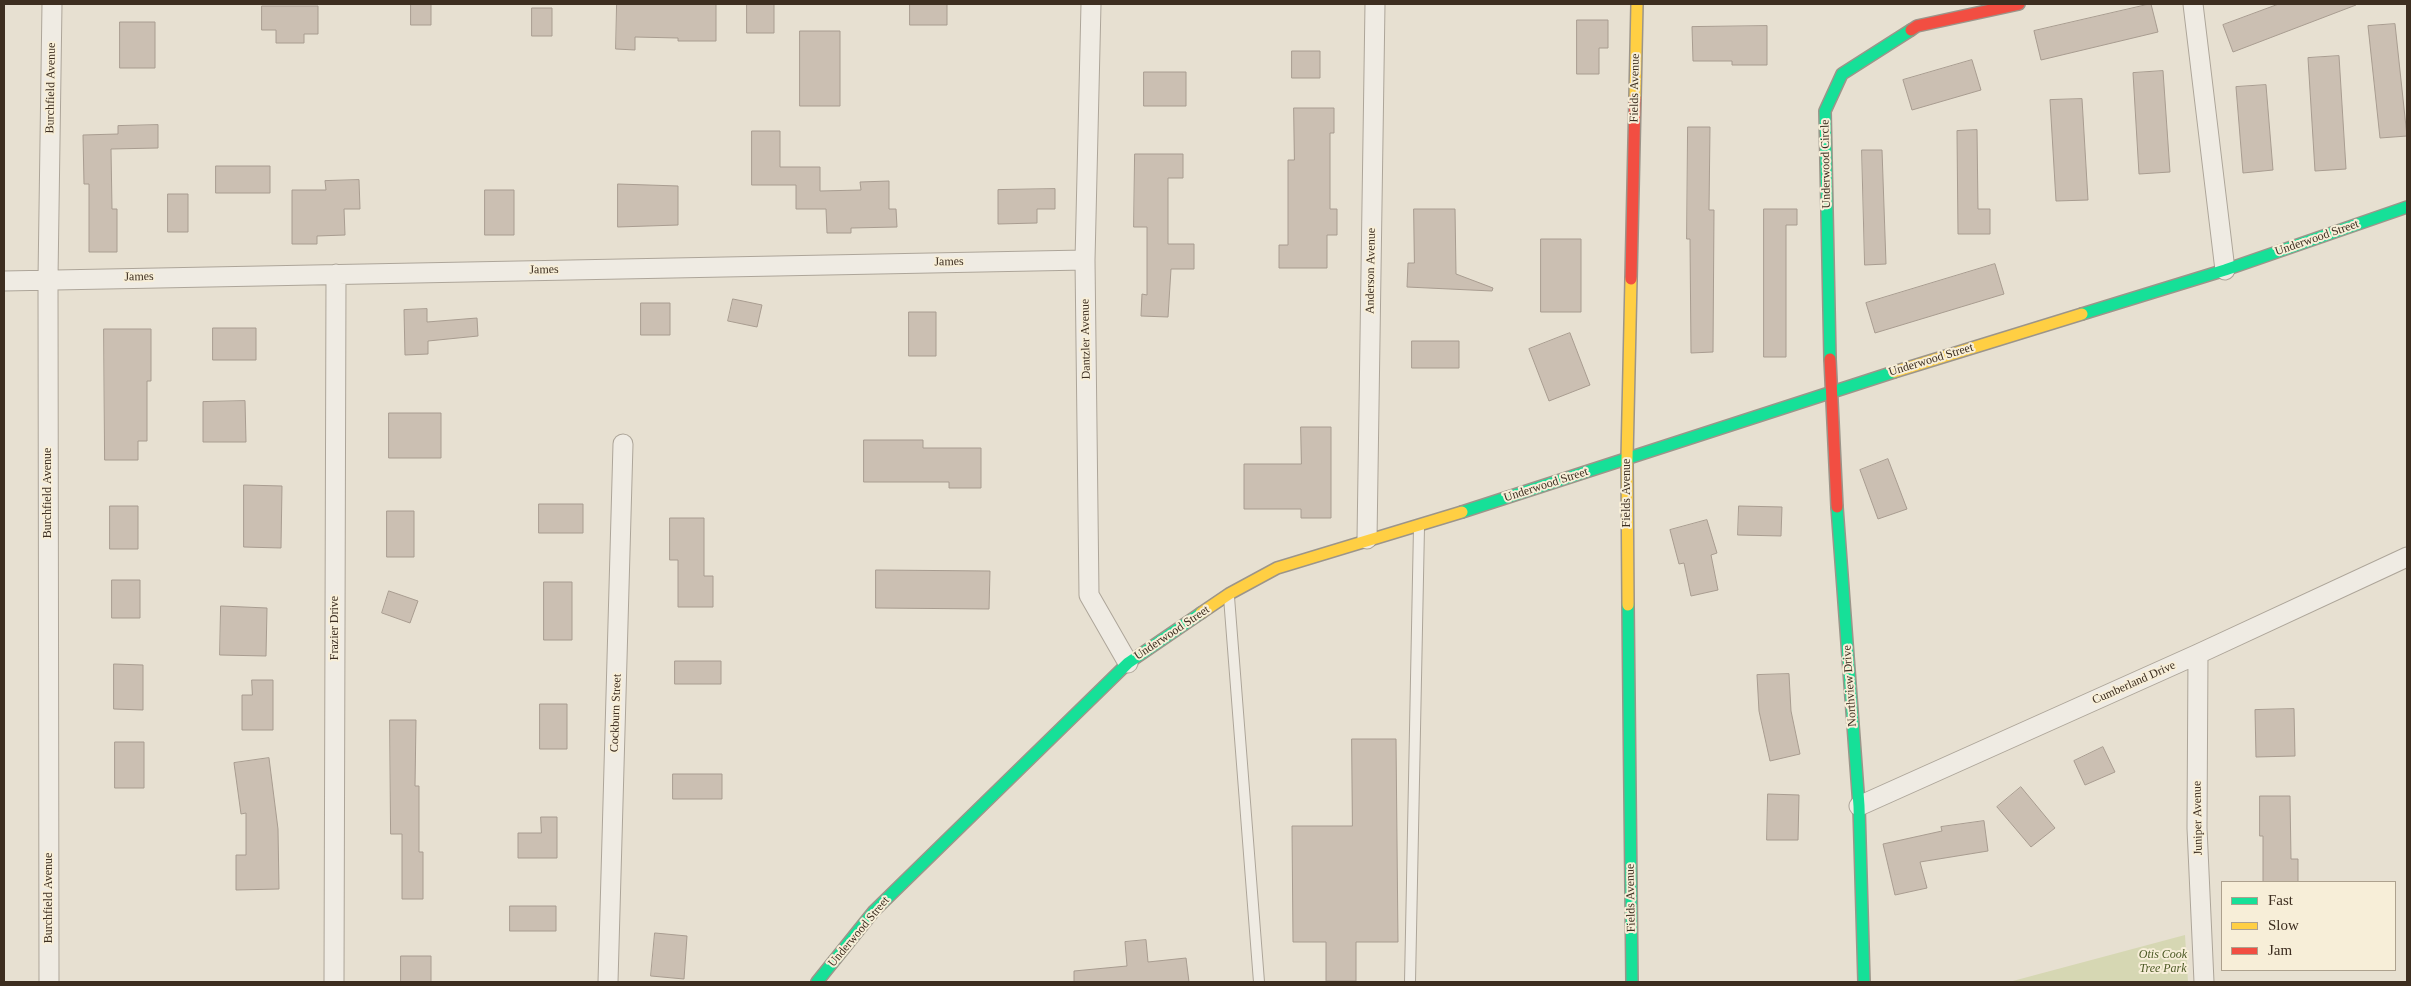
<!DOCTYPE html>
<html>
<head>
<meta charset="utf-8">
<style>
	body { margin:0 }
	#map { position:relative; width:2411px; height:986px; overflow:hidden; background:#e7e0d1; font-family:"Times New Roman",serif }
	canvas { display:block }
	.frame { position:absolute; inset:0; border:5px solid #3d2e20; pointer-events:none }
	.legend { position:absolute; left:2221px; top:881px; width:175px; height:90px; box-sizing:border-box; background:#f7eed8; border:1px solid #ada18e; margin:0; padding:6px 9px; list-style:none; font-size:15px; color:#3d2e20 }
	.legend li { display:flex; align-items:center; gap:10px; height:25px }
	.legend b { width:25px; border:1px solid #ada18e }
</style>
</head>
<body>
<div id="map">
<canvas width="2411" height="986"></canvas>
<div class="frame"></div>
<ul class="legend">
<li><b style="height:6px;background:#16e098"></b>Fast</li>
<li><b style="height:6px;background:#ffcf43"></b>Slow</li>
<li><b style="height:6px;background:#f24e42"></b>Jam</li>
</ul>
</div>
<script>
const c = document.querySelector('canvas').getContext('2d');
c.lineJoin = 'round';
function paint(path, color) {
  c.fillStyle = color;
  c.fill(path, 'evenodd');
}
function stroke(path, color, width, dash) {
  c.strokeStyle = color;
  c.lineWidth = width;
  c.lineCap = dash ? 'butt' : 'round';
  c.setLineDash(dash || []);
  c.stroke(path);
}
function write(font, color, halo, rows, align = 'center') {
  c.font = font + ' "Times New Roman",serif';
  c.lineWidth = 4;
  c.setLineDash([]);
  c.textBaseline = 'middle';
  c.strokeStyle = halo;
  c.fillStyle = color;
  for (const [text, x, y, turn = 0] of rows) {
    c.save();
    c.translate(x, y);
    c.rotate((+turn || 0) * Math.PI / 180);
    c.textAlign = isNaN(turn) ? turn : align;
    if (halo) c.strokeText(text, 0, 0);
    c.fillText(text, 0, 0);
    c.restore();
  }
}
paint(new Path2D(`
	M 2185,935 L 2188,982 L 2009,982 Z`), '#d6d7b3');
const building = new Path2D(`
	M 411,4 L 431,4 L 431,25 L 411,25 Z
	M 617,4 L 716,4 L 716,41 L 678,41 L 678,38 L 635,37 L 635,50 L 616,49 Z
	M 747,4 L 774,4 L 774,33 L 747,33 Z
	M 910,4 L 947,4 L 947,25 L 910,25 Z
	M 2151,4 L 2158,32 L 2041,60 L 2034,31 Z
	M 2279,4 L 2356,4 L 2356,5 L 2233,52 L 2223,25 Z
	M 262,6 L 318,6 L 318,34 L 304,34 L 304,43 L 276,43 L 276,30 L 262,30 Z
	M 532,8 L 552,8 L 552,36 L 532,36 Z
	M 1577,20 L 1608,20 L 1608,48 L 1599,48 L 1599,74 L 1577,74 Z
	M 120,22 L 155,22 L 155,68 L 120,68 Z
	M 2395,24 L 2407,136 L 2380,138 L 2368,26 Z
	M 1767,26 L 1767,65 L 1732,65 L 1732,61 L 1693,61 L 1692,27 Z
	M 800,31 L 840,31 L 840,106 L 800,106 Z
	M 1292,51 L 1320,51 L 1320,78 L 1292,78 Z
	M 2339,56 L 2346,169 L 2315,171 L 2308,58 Z
	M 1972,60 L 1981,90 L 1912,110 L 1903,80 Z
	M 2163,71 L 2170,172 L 2139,174 L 2133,73 Z
	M 1144,72 L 1186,72 L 1186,106 L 1144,106 Z
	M 2266,85 L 2273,170 L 2243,173 L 2236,87 Z
	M 2082,99 L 2088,200 L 2056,201 L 2050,100 Z
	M 1294,108 L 1334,108 L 1334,133 L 1330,133 L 1330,209 L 1337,209 L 1337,235 L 1327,235 L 1327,268 L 1279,268 L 1279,245 L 1288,245 L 1288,160 L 1294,160 Z
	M 158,125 L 158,148 L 111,149 L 112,209 L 117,209 L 117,252 L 89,252 L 89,184 L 84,184 L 83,135 L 118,134 L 118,126 Z
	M 1688,127 L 1710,127 L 1709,210 L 1714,210 L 1713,352 L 1691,353 L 1690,239 L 1687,239 Z
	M 1977,130 L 1978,209 L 1990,209 L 1990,234 L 1958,234 L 1957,131 Z
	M 752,131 L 780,131 L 780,167 L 820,167 L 820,191 L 861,190 L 860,182 L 889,181 L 889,209 L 896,209 L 897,227 L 851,228 L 851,233 L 827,233 L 826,209 L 796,209 L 796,185 L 752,185 Z
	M 1862,150 L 1882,150 L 1886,264 L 1865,265 Z
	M 1135,154 L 1183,154 L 1183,178 L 1168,178 L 1168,244 L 1194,244 L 1194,269 L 1171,269 L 1168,317 L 1141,316 L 1142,294 L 1147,295 L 1147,227 L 1134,227 Z
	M 216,166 L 270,166 L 270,193 L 216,193 Z
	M 359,180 L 360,209 L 344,209 L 345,235 L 317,236 L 317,244 L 292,244 L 292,190 L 326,190 L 325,181 Z
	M 618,184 L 678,186 L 678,225 L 618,227 Z
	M 1055,189 L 1055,209 L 1037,209 L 1037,223 L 998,224 L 998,190 Z
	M 485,190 L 514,190 L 514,235 L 485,235 Z
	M 168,194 L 188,194 L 188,232 L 168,232 Z
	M 1414,209 L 1455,209 L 1456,274 L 1493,288 L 1492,291 L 1407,287 L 1408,263 L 1414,263 Z
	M 1764,209 L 1797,209 L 1797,225 L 1786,225 L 1786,357 L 1764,357 Z
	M 1541,239 L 1581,239 L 1581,312 L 1541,312 Z
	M 1995,264 L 2004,294 L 1875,333 L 1866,303 Z
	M 733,299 L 762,305 L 757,327 L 728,321 Z
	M 641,303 L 670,303 L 670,335 L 641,335 Z
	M 427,309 L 427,322 L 477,318 L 478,336 L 428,341 L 428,354 L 405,355 L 404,310 Z
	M 909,312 L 936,312 L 936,356 L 909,356 Z
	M 213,328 L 256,328 L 256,360 L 213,360 Z
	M 104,329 L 151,329 L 151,381 L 147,381 L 147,441 L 138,441 L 138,460 L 105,460 Z
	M 1570,333 L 1590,385 L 1549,401 L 1529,349 Z
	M 1412,341 L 1459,341 L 1459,368 L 1412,368 Z
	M 245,401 L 246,442 L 203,442 L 203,402 Z
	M 389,413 L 441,413 L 441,458 L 389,458 Z
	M 1301,427 L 1331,427 L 1331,518 L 1301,518 L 1301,509 L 1244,509 L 1244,464 L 1301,464 Z
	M 864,440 L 923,440 L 923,448 L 981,448 L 981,488 L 949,488 L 949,482 L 864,482 Z
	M 1888,459 L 1907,509 L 1878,519 L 1860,470 Z
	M 244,485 L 282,486 L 281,548 L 244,547 Z
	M 539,504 L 583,504 L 583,533 L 539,533 Z
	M 110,506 L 138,506 L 138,549 L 110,549 Z
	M 1739,506 L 1782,507 L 1781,536 L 1738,535 Z
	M 387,511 L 414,511 L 414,557 L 387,557 Z
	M 670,518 L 704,518 L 704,576 L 713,576 L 713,607 L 678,607 L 678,560 L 670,560 Z
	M 1707,520 L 1717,553 L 1711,555 L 1718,590 L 1691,596 L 1684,563 L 1679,564 L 1670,530 Z
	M 876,570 L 990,571 L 989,609 L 876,608 Z
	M 112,580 L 140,580 L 140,618 L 112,618 Z
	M 544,582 L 572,582 L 572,640 L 544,640 Z
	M 389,591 L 418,601 L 410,623 L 382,613 Z
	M 221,606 L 267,608 L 266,656 L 220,655 Z
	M 675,661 L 721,661 L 721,684 L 675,684 Z
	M 114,664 L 143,665 L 143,710 L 114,709 Z
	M 1789,674 L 1791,711 L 1800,754 L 1770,761 L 1759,711 L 1757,675 Z
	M 252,680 L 273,680 L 273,730 L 242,730 L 242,695 L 252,695 Z
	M 540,704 L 567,704 L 567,749 L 540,749 Z
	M 2294,709 L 2295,756 L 2256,757 L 2255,710 Z
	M 390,720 L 416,720 L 415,786 L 419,786 L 419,852 L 423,852 L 423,899 L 402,899 L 402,834 L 391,834 Z
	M 1352,739 L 1396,739 L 1398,942 L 1356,942 L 1356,981 L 1326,981 L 1326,942 L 1293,942 L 1292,826 L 1352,826 Z
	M 115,742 L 144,742 L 144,788 L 115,788 Z
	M 2103,747 L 2115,772 L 2085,785 L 2074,761 Z
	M 269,758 L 278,829 L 279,889 L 236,890 L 236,855 L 246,855 L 246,813 L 241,814 L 234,763 Z
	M 673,774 L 722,774 L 722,799 L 673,799 Z
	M 2021,787 L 2055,828 L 2031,847 L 1997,807 Z
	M 1768,794 L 1799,795 L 1798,840 L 1767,840 Z
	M 2260,796 L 2290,796 L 2291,859 L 2298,859 L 2298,882 L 2263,882 L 2263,836 L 2260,836 Z
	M 541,817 L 557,817 L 557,858 L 518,858 L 518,833 L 541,833 Z
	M 1984,821 L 1988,851 L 1920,862 L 1927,888 L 1895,895 L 1883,844 L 1942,831 L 1941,827 Z
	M 510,906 L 556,906 L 556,931 L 510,931 Z
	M 655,933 L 687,936 L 684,979 L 651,976 Z
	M 1146,940 L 1148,962 L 1186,958 L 1189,982 L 1074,982 L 1074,971 L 1127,966 L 1125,942 Z
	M 401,956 L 431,956 L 431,982 L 401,982 Z`);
paint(building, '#cbbfb2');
stroke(building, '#a89c90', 1);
const lane = new Path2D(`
	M 1229,597 L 1259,982
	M 1410,982 L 1419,527`);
const street = new Path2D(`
	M 1091,4 L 1085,260 L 1089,595 L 1128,663
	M 2193,4 L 2225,270
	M 4,281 L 1085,260
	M 1367,539 L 1375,4
	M 2198,654 L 2197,828 L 2204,982
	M 1859,806 L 2198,654 L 2407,557
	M 49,982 L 48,278 L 52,4
	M 334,982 L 336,274
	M 608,982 L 623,444`);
const fast = new Path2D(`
	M 2082,314 L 2225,270 L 2407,207
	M 1830,359 L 1825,111 L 1842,74 L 1911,30
	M 1837,507 L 1859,806 L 1864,982
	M 1462,512 L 1894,372
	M 1628,605 L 1632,982
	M 817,982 L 874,911 L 1128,663 L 1201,613`);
const slow = new Path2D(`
	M 1635,98 L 1637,4
	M 1894,372 L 2082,314
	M 1628,605 L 1627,459 L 1631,279
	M 1201,613 L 1229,594 L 1277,568 L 1462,512`);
const jam = new Path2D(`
	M 1911,30 L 1917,26 L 2019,4
	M 1631,279 L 1635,98
	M 1830,359 L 1837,507`);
stroke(lane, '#ada599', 12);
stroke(street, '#ada599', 21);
stroke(fast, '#9c958a', 14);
stroke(slow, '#9c958a', 14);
stroke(jam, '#9c958a', 14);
stroke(lane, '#efebe3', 10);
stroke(street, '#efebe3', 19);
stroke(fast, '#16e098', 11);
stroke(slow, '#ffcf43', 11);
stroke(jam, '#f24e42', 11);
write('12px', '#3d2e20', '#f7eed8', [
	["Burchfield Avenue",51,88,-89],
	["Fields Avenue",1635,88,-89],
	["Underwood Circle",1826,164,-91],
	["Underwood Street",2317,238,-19],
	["James",949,262,-1],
	["James",544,270,-1],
	["Anderson Avenue",1371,271,-89],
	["James",139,277,-1],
	["Dantzler Avenue",1086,339,-91],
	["Underwood Street",1931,360,-17],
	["Underwood Street",1546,485,-18],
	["Burchfield Avenue",48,493,-90],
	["Fields Avenue",1627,493,-90],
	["Frazier Drive",335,628,-90],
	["Underwood Street",1172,633,-34],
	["Cumberland Drive",2134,683,-24],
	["Northview Drive",1850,686,-94],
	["Cockburn Street",616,713,-88],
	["Juniper Avenue",2198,818,-91],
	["Burchfield Avenue",49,898,-90],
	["Fields Avenue",1631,898,-91],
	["Underwood Street",859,932,-50]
]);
write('italic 12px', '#4d5a26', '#f7eed8', [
	["Otis Cook",2163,955],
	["Tree Park",2163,969]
]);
</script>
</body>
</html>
